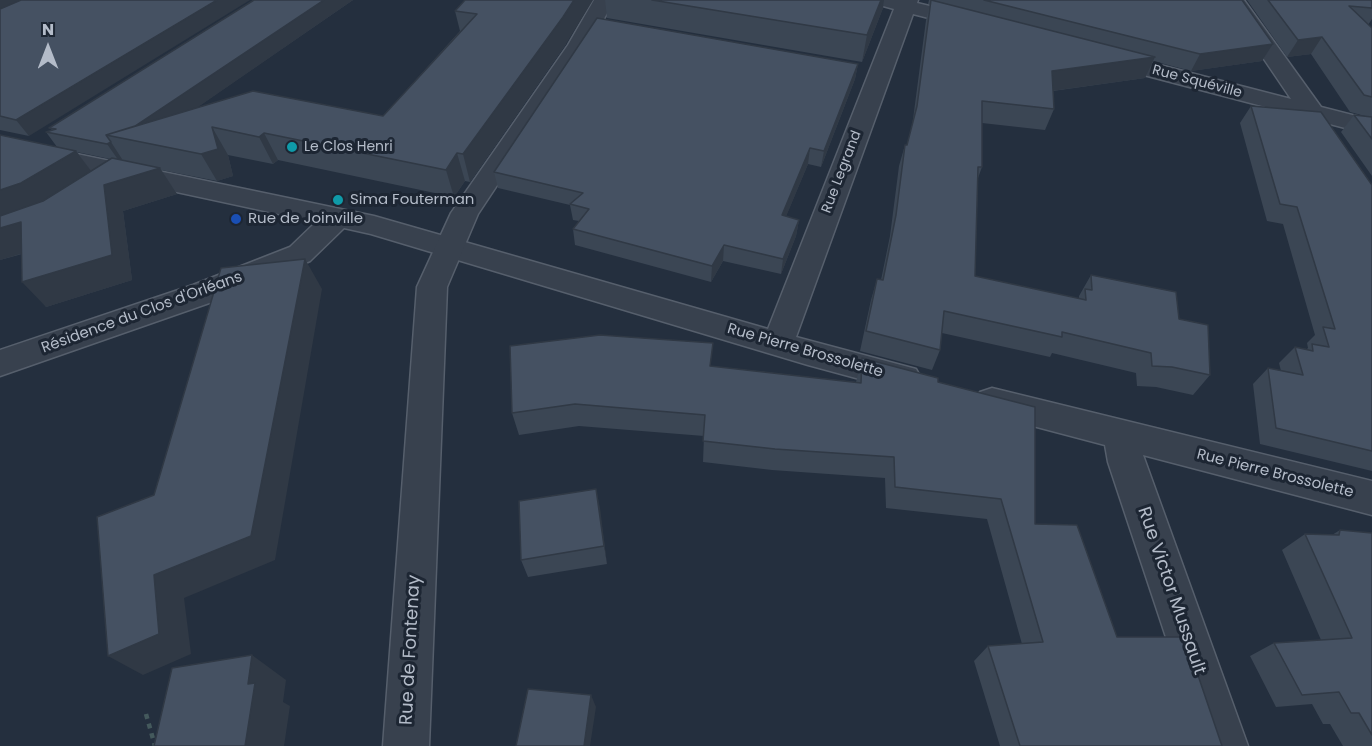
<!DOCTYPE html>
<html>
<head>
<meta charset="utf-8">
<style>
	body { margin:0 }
	#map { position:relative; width:1372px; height:746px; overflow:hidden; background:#242f3e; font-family:Poppins,sans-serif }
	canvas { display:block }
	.north { position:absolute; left:18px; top:18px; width:60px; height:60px; -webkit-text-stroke:4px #1d2633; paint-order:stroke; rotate:0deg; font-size:16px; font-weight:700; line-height:24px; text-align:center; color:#b4bcc9 }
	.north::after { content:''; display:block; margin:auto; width:21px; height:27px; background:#b4bcc9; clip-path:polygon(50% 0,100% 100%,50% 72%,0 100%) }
</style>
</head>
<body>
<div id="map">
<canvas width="1372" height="746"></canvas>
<div class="north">N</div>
</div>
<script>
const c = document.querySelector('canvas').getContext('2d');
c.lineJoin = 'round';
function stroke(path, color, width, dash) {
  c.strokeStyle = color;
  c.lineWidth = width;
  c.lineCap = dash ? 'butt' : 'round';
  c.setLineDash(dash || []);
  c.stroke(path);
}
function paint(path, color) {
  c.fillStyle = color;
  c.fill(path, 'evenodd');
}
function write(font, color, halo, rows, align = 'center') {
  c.font = font + ' Poppins,sans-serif';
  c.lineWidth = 6;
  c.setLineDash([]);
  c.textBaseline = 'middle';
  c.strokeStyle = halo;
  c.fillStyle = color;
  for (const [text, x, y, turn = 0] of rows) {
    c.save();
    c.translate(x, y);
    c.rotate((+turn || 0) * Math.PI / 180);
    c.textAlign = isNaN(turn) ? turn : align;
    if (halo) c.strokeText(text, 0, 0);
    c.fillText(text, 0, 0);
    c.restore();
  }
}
const minor = new Path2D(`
	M 873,0 L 918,0 L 917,3 L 980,18 L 983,23 L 980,28 L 972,29 L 913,14 L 796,337 L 916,369 L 921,378 L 916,387 L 904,391 L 808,365 L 371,234 L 344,228 L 310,261 L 215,301 L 0,376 L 0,350 L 193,285 L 290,247 L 316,222 L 0,154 L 0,138 L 374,216 L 768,329 L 894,9 L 876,4 Z
	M 1224,0 L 1244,0 L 1321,107 L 1372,120 L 1372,135 L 1326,123 L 1317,126 L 1308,124 L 1304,117 L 1098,63 L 1095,58 L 1098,53 L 1106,51 L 1291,99 Z
	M 992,388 L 1372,481 L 1372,515 L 1143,455 L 1248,746 L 1202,746 L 1108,462 L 1105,445 L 980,412 L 975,402 L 980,392 Z`);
const tertiary = new Path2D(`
	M 594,0 L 614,0 L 590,45 L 478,214 L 447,287 L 429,746 L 383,746 L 417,287 L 451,213 L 568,45 Z`);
stroke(minor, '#565f6c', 3);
stroke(tertiary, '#565f6c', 3);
stroke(new Path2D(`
	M 146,714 L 155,746`), '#44595c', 4.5, [5, 5]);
paint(minor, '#38414e');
paint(tertiary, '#38414e');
paint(new Path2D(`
	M 0,0 L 29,136 L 0,130 Z
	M 254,0 L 353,0 L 196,108 L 383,116 L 460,31 L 455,11 L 465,0 L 566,44 L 470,182 L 465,181 L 454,197 L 278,160 L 273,164 L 228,155 L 233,176 L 217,181 L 161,170 L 177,194 L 123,211 L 132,280 L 46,307 L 22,254 L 0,260 L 0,135 L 57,147 L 46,132 L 52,130 L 49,128 ZM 77,152 L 110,159 L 91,171 Z
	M 605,0 L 884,0 L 883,8 L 862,62 L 607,18 Z
	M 929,0 L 1242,0 L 1273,44 L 1262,61 L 1191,71 L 1153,61 L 1145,78 L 1053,91 L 1054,109 L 1045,130 L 982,123 L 982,167 L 978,178 L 975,276 L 1079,299 L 1079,296 L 1091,275 L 1179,319 L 1210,375 L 1193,395 L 1156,387 L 1137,386 L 1136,373 L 1052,353 L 1050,357 L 942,333 L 940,350 L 932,370 L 860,351 L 871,300 L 877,279 L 881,280 L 890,236 L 899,166 L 905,145 L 907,145 L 912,127 L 926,20 L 930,4 L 928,4 Z
	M 1247,0 L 1372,0 L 1372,19 L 1368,25 L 1372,28 L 1372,176 L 1341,132 L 1354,115 L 1365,116 L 1350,112 L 1311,54 L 1287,57 Z
	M 858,64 L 855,79 L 821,167 L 808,164 L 786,216 L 799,220 L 796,236 L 781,274 L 723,261 L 711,282 L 575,245 L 573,229 L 579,221 L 573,220 L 570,205 L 498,188 L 494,172 Z
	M 1251,106 L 1372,185 L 1372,471 L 1260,444 L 1253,384 L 1268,368 L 1281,371 L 1279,363 L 1295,347 L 1307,349 L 1308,348 L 1307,343 L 1315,335 L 1283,224 L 1267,221 L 1240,123 Z
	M 862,358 L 938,382 L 1035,524 L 1117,637 L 1222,746 L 1000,746 L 974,661 L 988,646 L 1022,644 L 987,519 L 886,508 L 885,478 L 772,470 L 703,462 L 704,436 L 579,426 L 519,435 L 512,413 L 712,366 L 856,382 Z
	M 596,489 L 607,564 L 528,577 L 521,560 Z
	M 1340,530 L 1372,533 L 1372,746 L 1343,746 L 1330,724 L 1323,724 L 1312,704 L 1276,707 L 1250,656 L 1274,643 L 1321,640 L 1282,550 L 1305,534 L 1332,535 Z`), '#3b4654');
paint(new Path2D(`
	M 0,0 L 25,0 L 0,12 Z
	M 217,0 L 250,0 L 29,136 L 16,120 Z
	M 324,0 L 353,0 L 146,143 L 118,137 Z
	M 574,0 L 593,0 L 566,44 L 470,182 L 463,154 Z
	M 881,0 L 884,0 L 883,8 L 862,62 L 867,35 Z
	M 1322,37 L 1311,54 L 1287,57 L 1298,40 Z
	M 1273,44 L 1262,61 L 1191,71 L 1200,54 Z
	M 1155,57 L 1145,78 L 1044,92 L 1052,71 Z
	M 858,64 L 855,79 L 821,167 L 824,151 Z
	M 212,127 L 228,155 L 233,176 L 217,181 L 201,154 Z
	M 264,133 L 278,160 L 273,164 L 259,137 Z
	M 111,142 L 122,159 L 119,161 L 107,144 Z
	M 810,148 L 808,164 L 780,231 L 782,215 Z
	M 76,151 L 95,176 L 0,225 L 0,190 Z
	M 457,153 L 465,181 L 454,197 L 446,170 Z
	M 160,168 L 177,194 L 123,211 L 132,280 L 46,307 L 22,282 L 104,185 Z
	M 799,220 L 796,236 L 781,274 L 783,259 Z
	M 21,222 L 44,247 L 0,260 L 0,228 Z
	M 724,245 L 723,261 L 711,282 L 712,266 Z
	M 305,259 L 322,289 L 275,560 L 184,598 L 191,654 L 143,675 L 108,656 Z
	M 596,489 L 600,508 L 607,564 L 604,546 Z
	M 252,655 L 286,680 L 283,702 L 290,706 L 284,746 L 245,746 L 248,684 Z
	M 591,695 L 596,707 L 590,746 L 584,746 Z`), '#303945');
const building = new Path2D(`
	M 21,0 L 217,0 L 16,120 L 0,116 L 0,9 Z
	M 254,0 L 324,0 L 135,126 L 106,135 L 111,142 L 107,144 L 46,132 L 56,129 L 49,128 Z
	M 465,0 L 574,0 L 563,17 L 463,154 L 457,153 L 446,170 L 264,133 L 259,137 L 212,127 L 218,149 L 201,154 L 106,135 L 253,91 L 383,116 L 477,14 L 455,11 Z
	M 652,0 L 881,0 L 867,35 Z
	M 931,0 L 1155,57 L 1052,71 L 1054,109 L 982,101 L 982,167 L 978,167 L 975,276 L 1086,300 L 1085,289 L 1092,290 L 1091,275 L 1176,292 L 1179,319 L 1208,325 L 1210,375 L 1172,367 L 1152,366 L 1151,353 L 1062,332 L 1062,337 L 944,311 L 940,350 L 866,331 L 877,279 L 883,280 L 896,215 L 905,145 L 907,145 L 917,106 Z
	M 984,0 L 1242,0 L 1273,44 L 1200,54 Z
	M 1268,0 L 1372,0 L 1372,8 L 1349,6 L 1372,28 L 1372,97 L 1364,95 L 1322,37 L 1298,40 Z
	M 597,18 L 858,64 L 824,151 L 810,148 L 782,215 L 799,220 L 783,259 L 724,245 L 712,266 L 573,229 L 589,209 L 570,204 L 583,193 L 494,172 Z
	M 1251,106 L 1321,112 L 1372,185 L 1372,451 L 1276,428 L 1268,368 L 1303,375 L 1295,347 L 1313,351 L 1312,344 L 1329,347 L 1323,327 L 1335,329 L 1297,207 L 1280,204 Z
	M 1354,115 L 1372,117 L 1372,139 Z
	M 0,135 L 76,151 L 21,183 L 0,190 Z
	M 112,158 L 160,168 L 104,185 L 112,255 L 22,282 L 21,222 L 0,228 L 0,216 L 43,201 Z
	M 305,259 L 251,536 L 154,575 L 159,634 L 108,656 L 97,517 L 154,495 L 221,268 Z
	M 600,335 L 713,343 L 710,366 L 861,383 L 862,358 L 938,378 L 938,382 L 1035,407 L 1035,524 L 1077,525 L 1117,637 L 1185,637 L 1222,746 L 1020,746 L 988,646 L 1043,642 L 1001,499 L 895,487 L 894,457 L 775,449 L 703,441 L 705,415 L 575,404 L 512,413 L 510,346 Z
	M 596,489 L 604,546 L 521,560 L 519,501 Z
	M 1340,530 L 1372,533 L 1372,735 L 1359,713 L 1351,713 L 1339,692 L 1302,695 L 1274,643 L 1352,638 L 1305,534 L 1339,535 Z
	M 252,655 L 248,684 L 255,683 L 245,746 L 154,746 L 172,668 Z
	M 528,689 L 591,695 L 584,746 L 516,746 Z`);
paint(building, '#455162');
stroke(building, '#303945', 1.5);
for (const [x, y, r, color] of [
	[292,147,6,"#0f9aa8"],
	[338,200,6,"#0f9aa8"],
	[236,219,6,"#1a4fb4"]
]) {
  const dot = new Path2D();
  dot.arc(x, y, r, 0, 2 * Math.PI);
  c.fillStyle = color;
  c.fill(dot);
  stroke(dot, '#1d2633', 2);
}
write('14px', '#b4bcc9', '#1d2633', [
	["Rue Squéville",1197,82,15],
	["Rue Legrand",842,172,-69]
]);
write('14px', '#b4bcc9', '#1d2633', [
	["Le Clos Henri",304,147]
], 'left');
write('15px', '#b4bcc9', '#1d2633', [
	["Sima Fouterman",350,200],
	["Rue de Joinville",248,219]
], 'left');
write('15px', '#b4bcc9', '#1d2633', [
	["Résidence du Clos d'Orléans",142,313,-20],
	["Rue Pierre Brossolette",805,351,16],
	["Rue Pierre Brossolette",1275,474,14]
]);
write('18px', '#b4bcc9', '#1d2633', [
	["Rue Victor Mussault",1171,591,71],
	["Rue de Fontenay",411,650,-87]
]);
</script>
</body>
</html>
